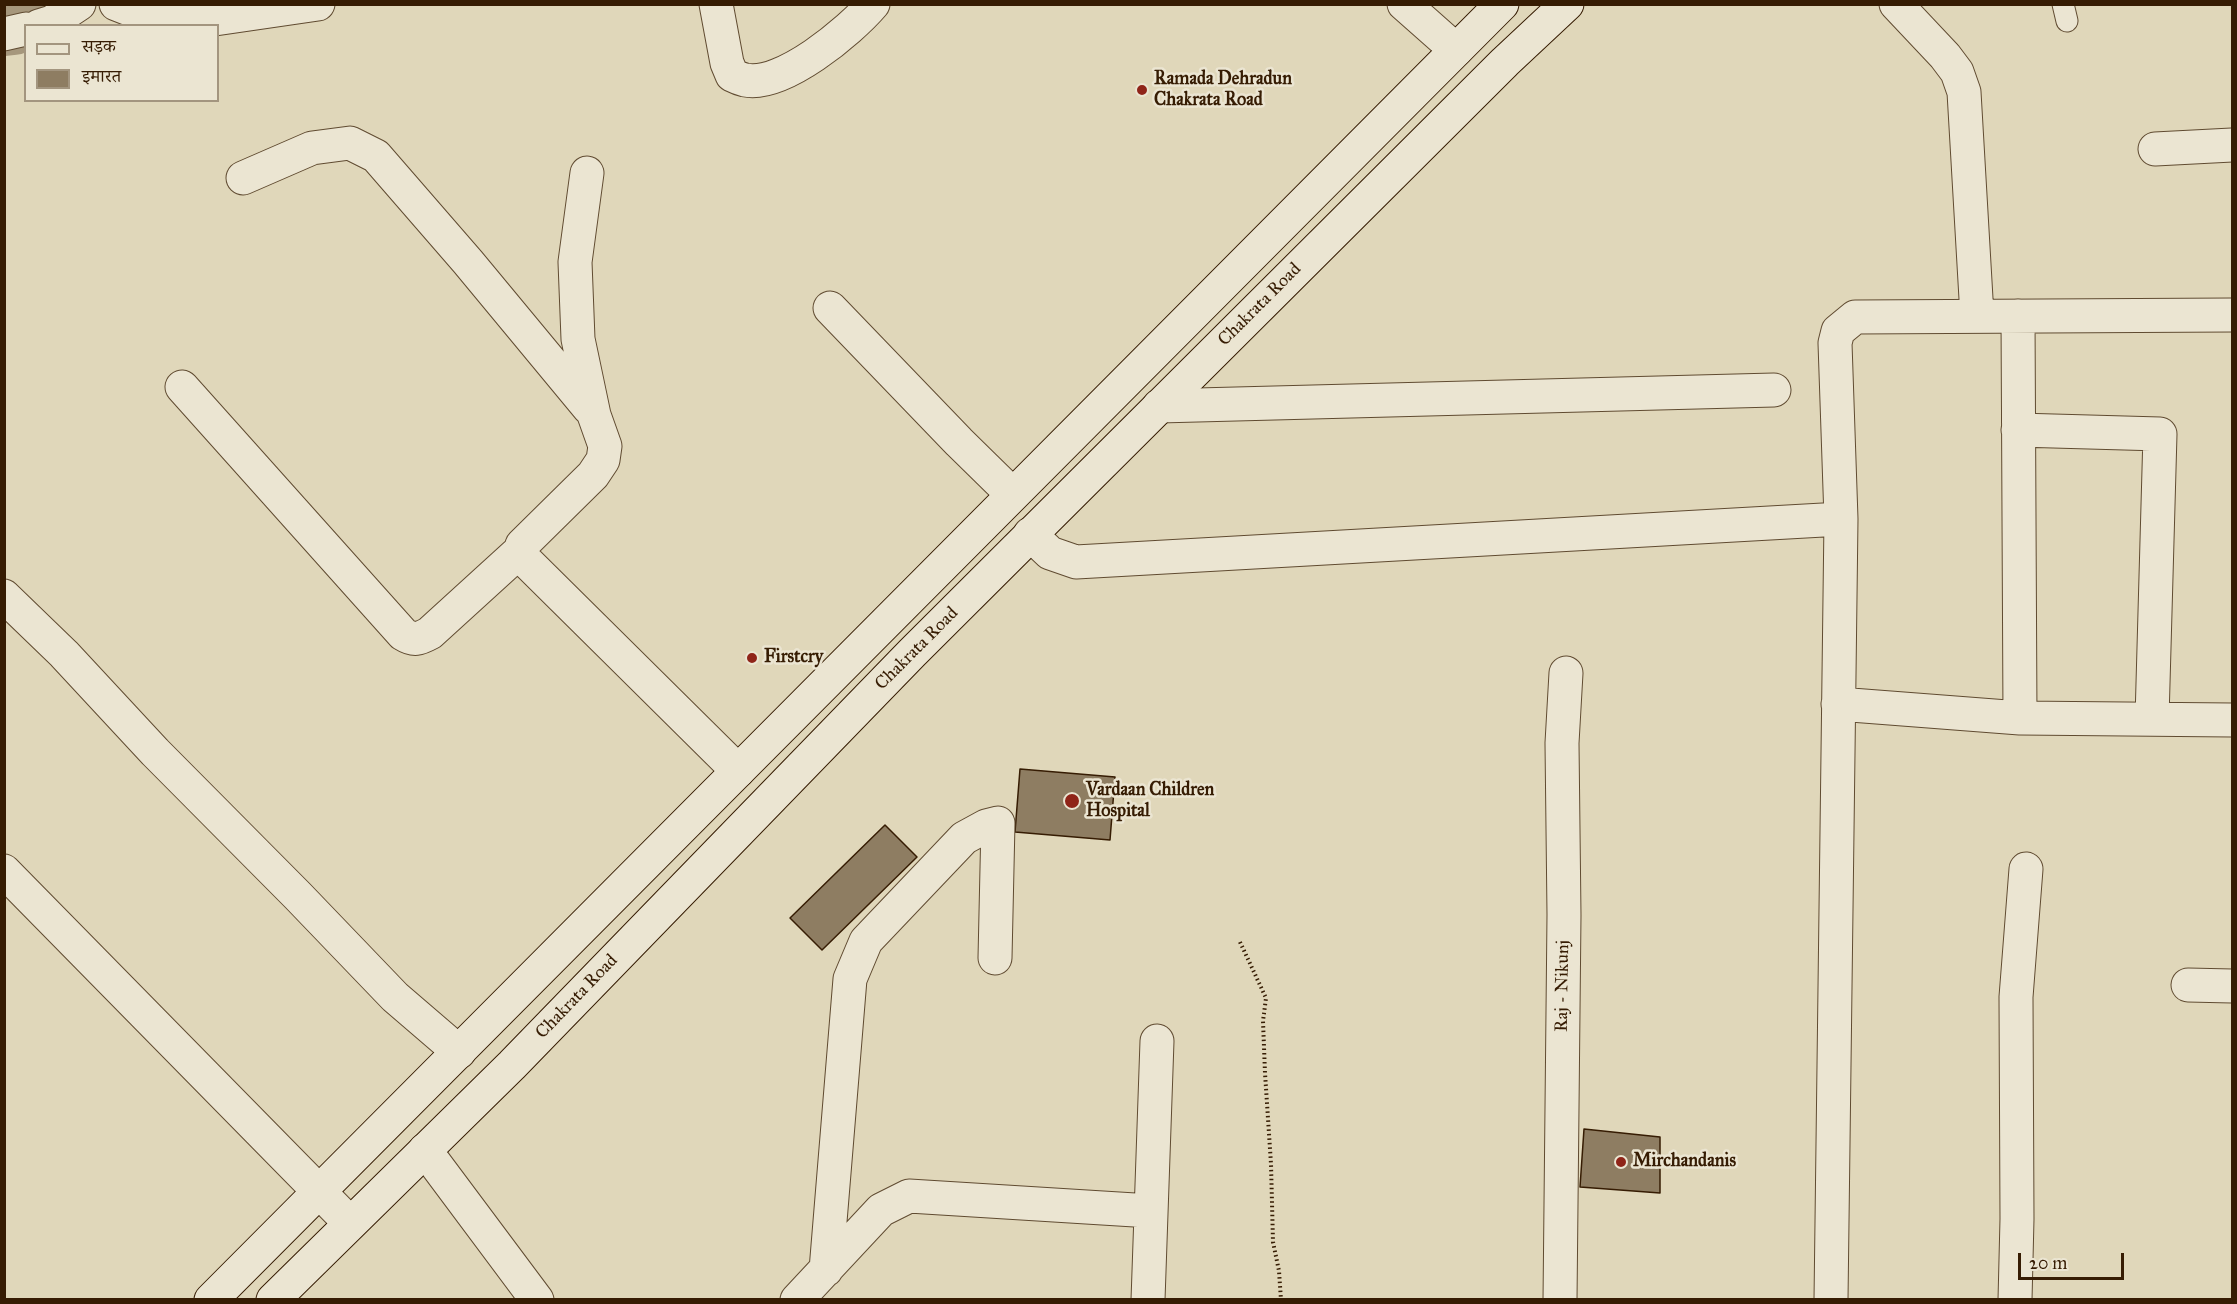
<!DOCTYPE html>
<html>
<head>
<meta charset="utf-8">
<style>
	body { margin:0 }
	#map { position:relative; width:2237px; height:1304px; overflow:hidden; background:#e0d7ba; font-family:"IM FELL Great Primer","Noto Serif Devanagari",serif }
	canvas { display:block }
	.frame { position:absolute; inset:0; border:6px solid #361c03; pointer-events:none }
	.legend { position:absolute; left:24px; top:24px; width:195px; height:78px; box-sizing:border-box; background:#ebe5d2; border:2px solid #a3957f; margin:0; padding:8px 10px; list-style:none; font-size:18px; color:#361c03 }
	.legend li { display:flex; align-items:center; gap:12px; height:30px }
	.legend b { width:30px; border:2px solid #a3957f }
	.scale { position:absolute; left:2018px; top:1253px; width:106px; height:27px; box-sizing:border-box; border:3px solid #361c03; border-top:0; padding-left:8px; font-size:18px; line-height:21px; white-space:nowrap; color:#361c03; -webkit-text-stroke:4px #ebe5d2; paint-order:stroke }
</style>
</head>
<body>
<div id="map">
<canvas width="2237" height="1304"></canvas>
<div class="frame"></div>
<ul class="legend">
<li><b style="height:8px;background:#ebe5d2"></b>सड़क</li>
<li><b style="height:16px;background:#8e7d62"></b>इमारत</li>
</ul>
<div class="scale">20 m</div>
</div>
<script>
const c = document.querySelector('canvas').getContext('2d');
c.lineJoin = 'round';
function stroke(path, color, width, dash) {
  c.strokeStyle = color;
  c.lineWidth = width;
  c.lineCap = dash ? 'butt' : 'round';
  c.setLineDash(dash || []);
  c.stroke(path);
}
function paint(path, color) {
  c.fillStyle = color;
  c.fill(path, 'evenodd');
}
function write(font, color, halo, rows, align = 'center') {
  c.font = font + ' "IM FELL Great Primer",serif';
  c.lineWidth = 5;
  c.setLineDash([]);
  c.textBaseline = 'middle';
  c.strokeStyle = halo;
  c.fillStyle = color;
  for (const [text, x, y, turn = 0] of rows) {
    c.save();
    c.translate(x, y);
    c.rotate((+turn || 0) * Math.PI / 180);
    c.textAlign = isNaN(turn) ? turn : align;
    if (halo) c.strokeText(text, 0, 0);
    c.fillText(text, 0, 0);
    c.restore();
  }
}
stroke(new Path2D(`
	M 4,24 L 13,23 L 34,4`), '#a6977c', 64);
const building = new Path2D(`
	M 1020,769 L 1115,777 L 1110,840 L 1015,832 Z
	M 885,825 L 917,857 L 822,950 L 790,918 Z
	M 1584,1129 L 1660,1137 L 1660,1193 L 1580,1187 Z`);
paint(building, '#8e7d62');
stroke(building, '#361c03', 1.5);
const service = new Path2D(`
	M 2063,4 L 2067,21`);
const minor = new Path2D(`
	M 116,4 L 144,15 L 215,19 L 318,4
	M 716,4 L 727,63 L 732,75 C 736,77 741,79 745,80 C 782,88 850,31 873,4
	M 1404,4 L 1456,50
	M 1896,4 L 1945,56 L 1957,72 L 1964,92 L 1977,316
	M 39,26 L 52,22 L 79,4
	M 4,34 L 26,29
	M 2155,149 L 2232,145
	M 587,173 L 575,262 L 578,339 L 594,415 L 605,446 L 603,460 L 593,475 L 522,545 L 520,551 L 524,559 L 738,771
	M 243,178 L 312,148 L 350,143 L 376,156 L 468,262 L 589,408
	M 830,308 L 959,442 L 1012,494
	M 182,387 L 403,634 C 414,641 419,639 430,633 L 520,551
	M 1159,406 L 1774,390
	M 2018,430 L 2160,434 L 2152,719
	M 1030,534 L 1050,553 L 1076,562 L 1841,519
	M 4,596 L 64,654 L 155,752 L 298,896 L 395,997 L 459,1052
	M 1838,704 L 2020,718 L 2018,316
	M 2020,718 L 2232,720
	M 4,871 L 350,1223
	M 2188,985 L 2232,986
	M 425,1150 L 537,1300
	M 826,1270 L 850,979 L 866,941 L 964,838 L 986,826 L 998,823 L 995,958
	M 797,1300 L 881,1210 L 909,1196 L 1151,1211
	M 1148,1300 L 1157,1041
	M 1560,1300 L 1564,915 L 1562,743 L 1566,673
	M 1831,1300 L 1841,519 L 1835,343 L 1838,331 L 1855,317 L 2232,315
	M 2015,1300 L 2017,1219 L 2016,997 L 2026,869`);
const secondary = new Path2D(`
	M 211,1300 L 1502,4
	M 273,1300 L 512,1065 L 912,653 L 1505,62 L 1567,4`);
stroke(service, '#604b31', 23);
stroke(minor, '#604b31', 35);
stroke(secondary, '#361c03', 35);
stroke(new Path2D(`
	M 1240,942 L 1266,998 L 1263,1021 L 1265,1073 L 1271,1164 L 1273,1242 L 1279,1271 L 1281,1300`), '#361c03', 4, [1.5, 3]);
stroke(service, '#ebe5d2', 21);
stroke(minor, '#ebe5d2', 33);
stroke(secondary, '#ebe5d2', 33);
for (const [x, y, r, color] of [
	[1142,90,6,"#8f2418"],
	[752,658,6,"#8f2418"],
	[1072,801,8,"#8f2418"],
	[1621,1162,6,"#8f2418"]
]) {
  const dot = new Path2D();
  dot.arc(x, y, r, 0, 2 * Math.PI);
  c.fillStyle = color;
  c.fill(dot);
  stroke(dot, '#ebe5d2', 2);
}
write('bold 18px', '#361c03', '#ebe5d2', [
	["Ramada Dehradun",1154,80],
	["Chakrata Road",1154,101],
	["Firstcry",764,658],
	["Vardaan Children",1086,791],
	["Hospital",1086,812],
	["Mirchandanis",1633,1162]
], 'left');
write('18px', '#361c03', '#ebe5d2', [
	["Chakrata Road",1260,305,-45],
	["Chakrata Road",917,649,-45],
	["Raj - Nikunj",1563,986,-89],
	["Chakrata Road",577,997,-46]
]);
</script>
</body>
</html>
